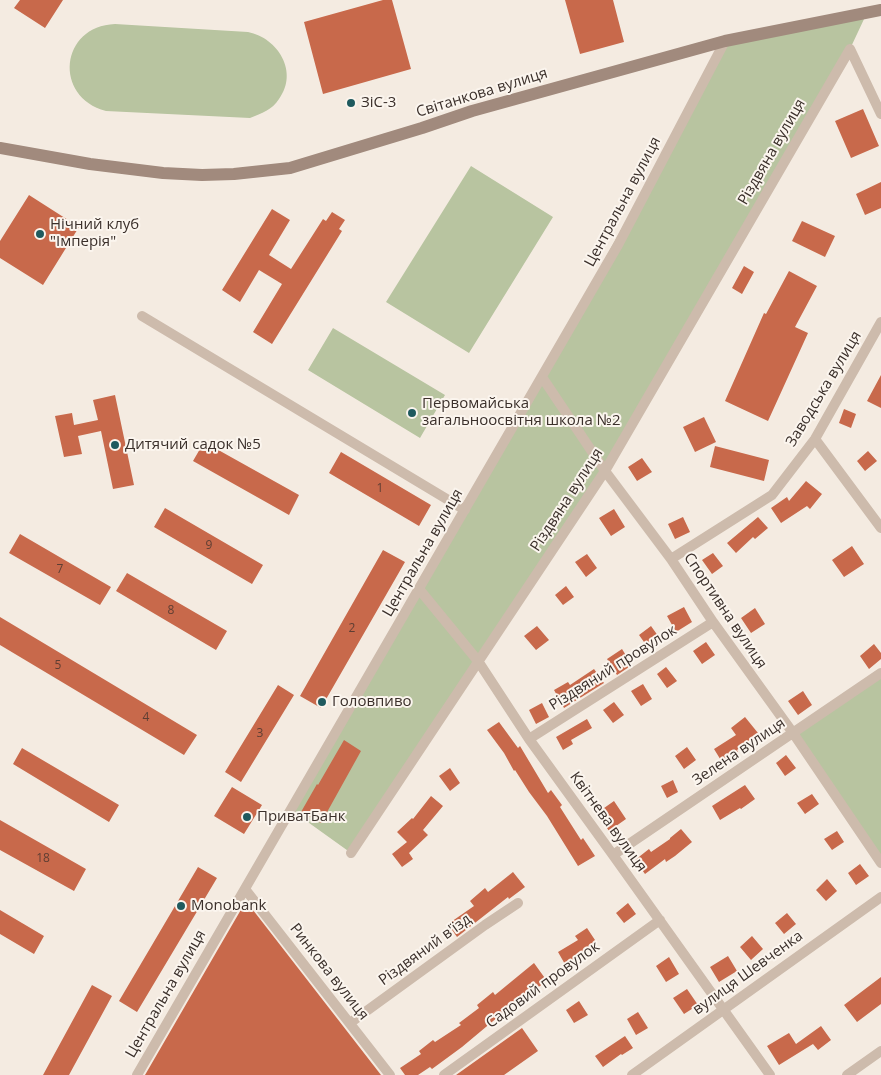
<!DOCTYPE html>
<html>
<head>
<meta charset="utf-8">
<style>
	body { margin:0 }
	canvas { display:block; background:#f4ebe1 }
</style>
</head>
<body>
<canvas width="881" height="1075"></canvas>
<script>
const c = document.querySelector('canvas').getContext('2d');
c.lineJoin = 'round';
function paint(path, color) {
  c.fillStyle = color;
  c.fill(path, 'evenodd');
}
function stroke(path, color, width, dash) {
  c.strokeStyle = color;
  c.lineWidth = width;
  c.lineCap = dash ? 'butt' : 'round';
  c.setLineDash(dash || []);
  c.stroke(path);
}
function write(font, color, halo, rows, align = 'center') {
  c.font = font + ' "Open Sans",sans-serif';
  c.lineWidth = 4;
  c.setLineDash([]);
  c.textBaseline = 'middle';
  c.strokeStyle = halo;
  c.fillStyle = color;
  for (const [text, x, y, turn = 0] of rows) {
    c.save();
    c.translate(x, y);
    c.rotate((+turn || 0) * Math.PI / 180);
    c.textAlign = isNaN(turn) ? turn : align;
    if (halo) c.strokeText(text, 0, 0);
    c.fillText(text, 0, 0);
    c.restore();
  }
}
paint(new Path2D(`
	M 865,17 L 850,49 L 605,471 L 351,853 L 291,810 L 465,510 L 725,43 Z
	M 115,24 L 248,32 C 278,38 299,72 279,99 C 272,110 262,113 250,118 L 106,111 C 53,97 60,26 115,24 Z
	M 471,166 L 553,217 L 469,353 L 386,302 Z
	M 333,328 L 445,395 L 420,438 L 308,370 Z
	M 881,673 L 881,863 L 793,733 Z`), '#b8c4a0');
paint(new Path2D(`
	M 20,0 L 63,0 L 45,28 L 14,8 Z
	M 383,0 L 392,0 L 411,69 L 323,94 L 304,22 Z
	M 565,0 L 613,0 L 624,42 L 580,54 Z
	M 863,109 L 879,146 L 851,158 L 835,121 Z
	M 881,182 L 881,208 L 865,215 L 856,194 Z
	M 29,195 L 79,227 L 43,285 L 0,258 L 0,241 Z
	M 272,209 L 290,220 L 269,255 L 291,269 L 323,219 L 326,221 L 332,212 L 345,220 L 339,229 L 342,231 L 272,344 L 253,332 L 282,284 L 259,270 L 240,302 L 222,290 Z
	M 802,221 L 835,236 L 825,257 L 792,241 Z
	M 744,266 L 754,272 L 742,294 L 732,288 Z
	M 789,271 L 817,286 L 795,327 L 808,333 L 768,421 L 725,401 L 764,313 L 766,314 Z
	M 881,375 L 881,408 L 867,401 Z
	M 115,395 L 134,485 L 113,489 L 101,431 L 78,436 L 82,454 L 64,457 L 55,416 L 72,413 L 74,425 L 98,420 L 93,400 Z
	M 844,409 L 856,414 L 851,428 L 839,423 Z
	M 704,417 L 716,442 L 695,452 L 683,427 Z
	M 204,442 L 299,495 L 289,515 L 193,461 Z
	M 715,446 L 769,460 L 764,481 L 710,467 Z
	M 868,451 L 877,461 L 865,471 L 857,461 Z
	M 341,452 L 431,505 L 419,526 L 329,473 Z
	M 642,458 L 652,472 L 637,481 L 628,467 Z
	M 806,481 L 822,494 L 810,509 L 807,506 L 781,523 L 771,508 L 787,497 L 789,501 Z
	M 165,508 L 263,565 L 252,584 L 154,527 Z
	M 614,509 L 625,527 L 611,536 L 599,518 Z
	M 683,517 L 690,532 L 675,539 L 668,524 Z
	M 758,517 L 768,528 L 755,539 L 753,537 L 736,553 L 727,543 Z
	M 20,534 L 111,587 L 100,605 L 9,553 Z
	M 852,546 L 864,564 L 844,577 L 832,560 Z
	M 383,550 L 405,562 L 321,708 L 300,696 Z
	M 713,553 L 723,566 L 712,574 L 702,560 Z
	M 587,554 L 597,568 L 586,577 L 575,562 Z
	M 127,573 L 227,631 L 216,650 L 116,591 Z
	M 566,586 L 574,597 L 563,605 L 555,595 Z
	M 684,607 L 692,622 L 676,632 L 667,616 Z
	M 755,608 L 765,624 L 751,633 L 741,618 Z
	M 0,617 L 197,735 L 184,755 L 0,645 Z
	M 537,626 L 549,640 L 536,650 L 524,636 Z
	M 651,626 L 661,640 L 649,649 L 639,635 Z
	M 706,642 L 715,655 L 702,664 L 693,651 Z
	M 874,644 L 881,653 L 881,659 L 869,669 L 860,656 Z
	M 622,649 L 632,665 L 617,675 L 607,659 Z
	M 666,667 L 677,681 L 667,688 L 657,674 Z
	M 594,669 L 604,683 L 564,708 L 554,690 L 568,682 L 570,685 Z
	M 643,684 L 652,699 L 641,706 L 631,691 Z
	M 278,685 L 294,695 L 241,782 L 225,772 Z
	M 803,691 L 812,705 L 798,715 L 788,701 Z
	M 614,702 L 624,715 L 613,723 L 603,710 Z
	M 542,703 L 549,717 L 536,724 L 529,710 Z
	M 745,717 L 758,733 L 737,750 L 738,752 L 722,762 L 714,749 L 736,735 L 731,728 Z
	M 587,719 L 592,728 L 571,740 L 573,744 L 563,750 L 556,737 Z
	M 499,722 L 518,748 L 520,746 L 548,793 L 551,790 L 562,805 L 560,807 L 581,840 L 583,838 L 595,856 L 578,866 L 547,816 L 529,792 L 515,770 L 514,771 L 504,753 L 487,730 Z
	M 344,740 L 361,751 L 321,823 L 301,812 L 317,784 L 318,785 Z
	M 687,747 L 696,760 L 684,769 L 675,756 Z
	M 22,748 L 119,805 L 109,822 L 13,764 Z
	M 786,755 L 796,768 L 785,776 L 776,763 Z
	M 450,768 L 460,783 L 450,791 L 439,776 Z
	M 673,780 L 678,792 L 667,798 L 661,786 Z
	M 745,785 L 755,799 L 741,809 L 740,808 L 720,820 L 712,806 Z
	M 232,787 L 262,805 L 244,834 L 214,816 Z
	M 812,794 L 819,804 L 805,814 L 797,803 Z
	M 431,796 L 443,806 L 423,830 L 428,835 L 409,853 L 413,859 L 402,867 L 392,854 L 407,842 L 397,832 L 412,818 L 413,819 Z
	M 614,801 L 626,819 L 609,831 L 597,813 Z
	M 0,820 L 86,869 L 74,891 L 0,850 Z
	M 681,829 L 692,842 L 675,856 L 666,862 L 665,859 L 645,874 L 635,860 L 649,849 L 651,852 L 670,839 L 670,838 Z
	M 837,831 L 844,842 L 832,850 L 824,839 Z
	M 860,864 L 869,876 L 856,885 L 848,873 Z
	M 198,867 L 217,878 L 137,1012 L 119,1001 Z
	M 513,872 L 525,887 L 509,899 L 508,897 L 457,937 L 448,924 L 474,906 L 470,901 L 485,888 L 488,892 Z
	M 827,879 L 837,891 L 826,901 L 816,890 Z
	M 246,901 L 381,1075 L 145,1075 Z
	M 628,903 L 636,914 L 624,923 L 616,913 Z
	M 0,910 L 44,936 L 34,954 L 0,934 Z
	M 787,913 L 796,924 L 784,934 L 775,923 Z
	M 587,928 L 597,943 L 579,956 L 580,957 L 566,966 L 558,952 L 578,940 L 575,936 Z
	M 752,936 L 763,949 L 751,960 L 740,947 Z
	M 728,956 L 737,971 L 719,982 L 710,967 Z
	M 669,957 L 679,974 L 666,982 L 656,966 Z
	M 534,963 L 547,981 L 530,993 L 529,991 L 462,1047 L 432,1069 L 430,1067 L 418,1075 L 405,1075 L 400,1068 L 421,1054 L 419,1051 L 433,1040 L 435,1042 L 461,1025 L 459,1023 L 479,1008 L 477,1005 L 493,992 L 495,995 Z
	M 881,977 L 881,1004 L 857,1022 L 844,1005 Z
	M 92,985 L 112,996 L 69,1075 L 43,1075 Z
	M 687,989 L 698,1005 L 684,1014 L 673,998 Z
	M 579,1001 L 588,1015 L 574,1023 L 566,1010 Z
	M 638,1012 L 648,1028 L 636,1035 L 627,1019 Z
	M 821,1026 L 831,1040 L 818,1050 L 813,1044 L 779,1065 L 767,1046 L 789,1033 L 796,1044 Z
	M 522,1028 L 538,1051 L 504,1075 L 456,1075 Z
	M 625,1036 L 633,1048 L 622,1055 L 621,1054 L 603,1067 L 595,1056 Z`), '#c8694b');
stroke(new Path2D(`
	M 850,49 L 881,114
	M 142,316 L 465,510
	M 542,377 L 605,471 L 671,559 L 713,622 L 793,733 L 881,863
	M 815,439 L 881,528
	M 671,559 L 772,495 L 815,439 L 881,322
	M 419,589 L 478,661 L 529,739 L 613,855 L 770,1075
	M 529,739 L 713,622
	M 351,853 L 605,471 L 850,49
	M 613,855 L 881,673
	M 245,889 L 390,1075
	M 350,1023 L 485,925 L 518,903
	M 137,1075 L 618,245 L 725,41
	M 444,1075 L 660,920
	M 632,1075 L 881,897
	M 847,1075 L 881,1051`), '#cdbbac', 10);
stroke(new Path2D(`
	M 0,148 L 90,164 L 163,173 L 202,175 L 234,174 L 290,168 L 422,128 L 472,111 L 725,41 L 881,10`), '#a18a7d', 12);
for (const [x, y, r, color] of [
	[351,103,5,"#1f5a5e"],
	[40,234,5,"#1f5a5e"],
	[412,413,5,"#1f5a5e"],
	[115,445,5,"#1f5a5e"],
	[322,702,5,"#1f5a5e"],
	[247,817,5,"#1f5a5e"],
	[181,906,5,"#1f5a5e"]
]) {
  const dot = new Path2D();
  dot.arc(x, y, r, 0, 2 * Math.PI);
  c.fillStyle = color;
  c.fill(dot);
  stroke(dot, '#fbf5ee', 2);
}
write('12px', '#5e3e33', null, [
	["1",380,489],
	["9",209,546],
	["7",60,570],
	["8",171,611],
	["2",352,629],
	["5",58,666],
	["4",146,718],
	["3",260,734],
	["18",43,859]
]);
write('15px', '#3b302b', '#fbf5ee', [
	["Світанкова вулиця",482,93,-17],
	["Різдвяна вулиця",772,152,-60],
	["Центральна вулиця",623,202,-62],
	["Заводська вулиця",824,389,-59],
	["Різдвяна вулиця",567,500,-57],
	["Центральна вулиця",423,553,-60],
	["Спортивна вулиця",725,611,56],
	["Різдвяний провулок",613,668,-32],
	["Зелена вулиця",739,752,-34],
	["Квітнева вулиця",608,822,54],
	["Різдвяний в'їзд",425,950,-36],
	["Ринкова вулиця",329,972,52],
	["вулиця Шевченка",748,973,-36],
	["Садовий провулок",543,985,-36],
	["Центральна вулиця",166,994,-60]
]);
write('15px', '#3b302b', '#fbf5ee', [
	["ЗіС-3",361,103],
	["Нічний клуб",50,225],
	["\"Імперія\"",50,242],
	["Первомайська",422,404],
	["загальноосвітня школа №2",422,421],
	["Дитячий садок №5",125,445],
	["Головпиво",332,702],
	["ПриватБанк",257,817],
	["Monobank",191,906]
], 'left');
</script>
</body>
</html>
